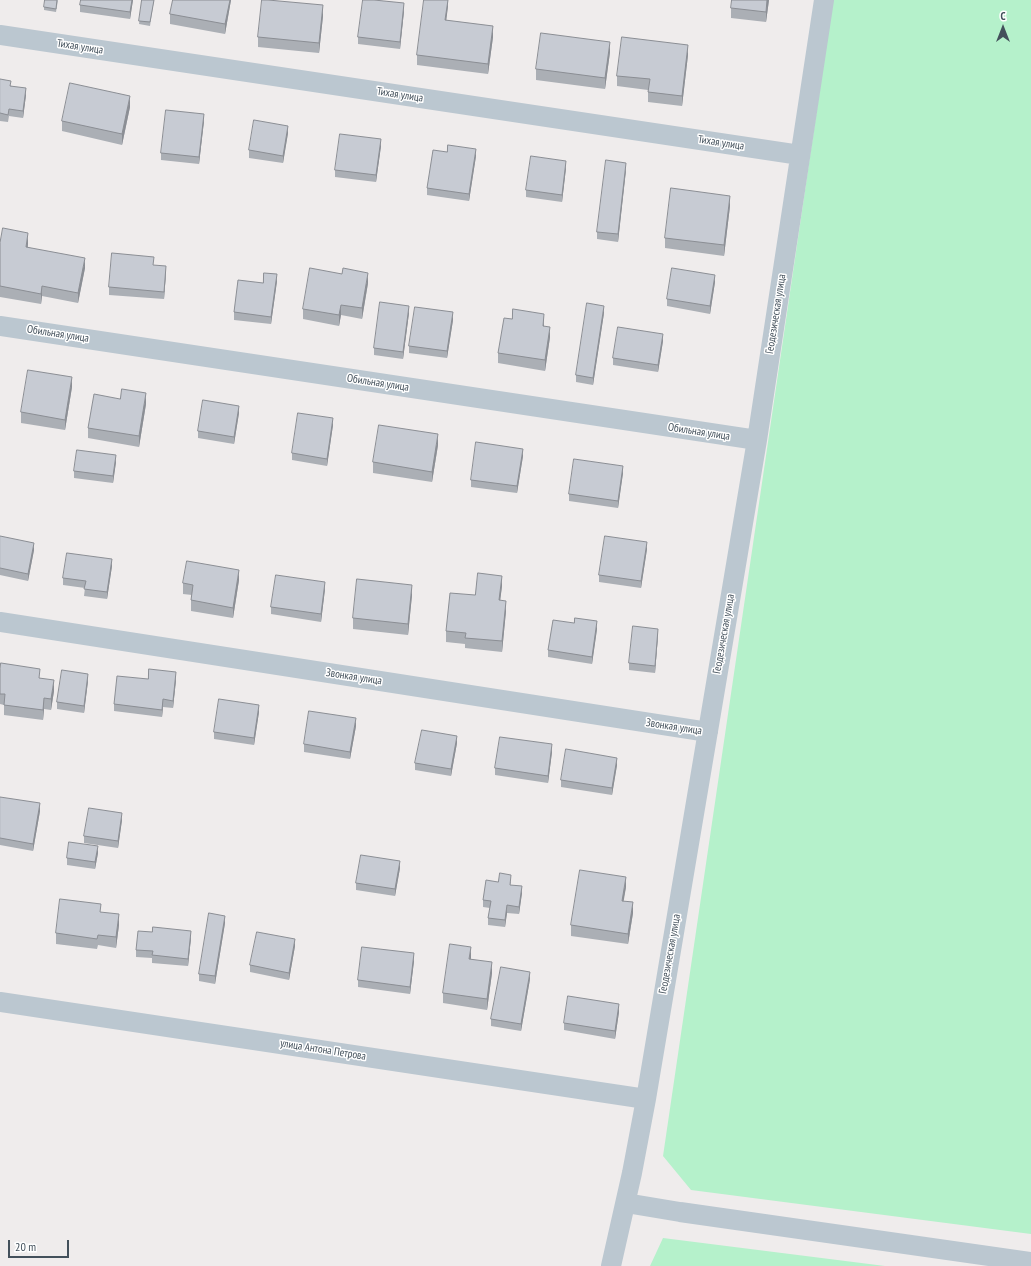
<!DOCTYPE html>
<html>
<head>
<meta charset="utf-8">
<style>
	body { margin:0 }
	#map { position:relative; width:1031px; height:1266px; overflow:hidden; background:#efecec; font-family:"PT Sans Narrow",sans-serif }
	canvas { display:block }
	.north { position:absolute; left:983px; top:8px; width:40px; height:40px; -webkit-text-stroke:3px #fff; paint-order:stroke; rotate:0deg; font-size:11px; font-weight:700; line-height:16px; text-align:center; color:#43505b }
	.north::after { content:''; display:block; margin:auto; width:14px; height:18px; background:#43505b; clip-path:polygon(50% 0,100% 100%,50% 72%,0 100%) }
	.scale { position:absolute; left:8px; top:1240px; width:61px; height:18px; box-sizing:border-box; border:2px solid #43505b; border-top:0; padding-left:5px; font-size:12px; line-height:14px; white-space:nowrap; color:#43505b; -webkit-text-stroke:3px #fff; paint-order:stroke }
</style>
</head>
<body>
<div id="map">
<canvas width="1031" height="1266"></canvas>
<div class="north">С</div>
<div class="scale">20 m</div>
</div>
<script>
const c = document.querySelector('canvas').getContext('2d');
c.lineJoin = 'round';
function paint(path, color) {
  c.fillStyle = color;
  c.fill(path, 'evenodd');
}
function stroke(path, color, width, dash) {
  c.strokeStyle = color;
  c.lineWidth = width;
  c.lineCap = dash ? 'butt' : 'round';
  c.setLineDash(dash || []);
  c.stroke(path);
}
function write(font, color, halo, rows, align = 'center') {
  c.font = font + ' "PT Sans Narrow",sans-serif';
  c.lineWidth = 3;
  c.setLineDash([]);
  c.textBaseline = 'middle';
  c.strokeStyle = halo;
  c.fillStyle = color;
  for (const [text, x, y, turn = 0] of rows) {
    c.save();
    c.translate(x, y);
    c.rotate((+turn || 0) * Math.PI / 180);
    c.textAlign = isNaN(turn) ? turn : align;
    if (halo) c.strokeText(text, 0, 0);
    c.fillText(text, 0, 0);
    c.restore();
  }
}
paint(new Path2D(`
	M 833,0 L 1031,0 L 1031,1234 L 691,1190 L 663,1156 Z
	M 663,1238 L 885,1266 L 650,1266 Z`), '#b5f1cb');
stroke(new Path2D(`
	M 0,35 L 800,155
	M 0,326 L 757,440
	M 0,622 L 708,732
	M 0,1002 C 215,1033 430,1068 646,1099
	M 626,1203 L 680,1212 L 1031,1262
	M 611,1266 L 632,1173 L 646,1099 L 757,440 L 824,0`), '#bbc7d0', 20);
paint(new Path2D(`
	M 58,0 L 56,12 L 44,10 L 44,7 Z
	M 133,0 L 130,19 L 80,12 L 80,5 Z
	M 142,0 L 154,0 L 150,26 L 139,24 Z
	M 173,0 L 231,0 L 225,34 L 170,24 L 170,14 Z
	M 448,0 L 448,6 L 446,20 L 493,37 L 488,74 L 417,65 L 417,55 Z
	M 769,0 L 766,22 L 731,18 L 731,8 Z
	M 404,11 L 400,49 L 358,44 L 358,37 Z
	M 323,16 L 319,53 L 258,47 L 258,37 Z
	M 610,52 L 605,89 L 536,80 L 536,69 Z
	M 688,55 L 682,106 L 648,102 L 648,90 L 617,86 L 617,76 Z
	M 0,79 L 26,95 L 23,118 L 9,116 L 8,122 L 0,121 Z
	M 130,107 L 122,145 L 62,131 L 62,121 Z
	M 204,121 L 199,164 L 161,160 L 161,153 Z
	M 288,133 L 283,163 L 249,158 L 249,150 Z
	M 381,146 L 376,182 L 335,177 L 335,170 Z
	M 476,156 L 469,201 L 427,195 L 427,188 Z
	M 566,168 L 562,202 L 526,197 L 526,190 Z
	M 626,170 L 618,242 L 597,239 L 597,232 Z
	M 730,206 L 724,256 L 665,248 L 665,238 Z
	M 0,243 L 28,244 L 28,247 L 85,268 L 78,303 L 42,296 L 41,304 L 0,297 Z
	M 166,273 L 164,299 L 109,295 L 109,287 Z
	M 277,281 L 271,324 L 234,320 L 234,312 L 263,283 Z
	M 715,282 L 710,314 L 667,306 L 667,299 Z
	M 368,283 L 362,319 L 341,315 L 339,326 L 303,319 L 303,309 Z
	M 409,313 L 403,359 L 374,355 L 374,348 Z
	M 604,313 L 593,385 L 576,382 L 576,375 Z
	M 453,320 L 447,358 L 409,353 L 409,346 Z
	M 544,324 L 544,326 L 550,337 L 545,371 L 498,363 L 498,353 Z
	M 663,341 L 658,372 L 613,365 L 613,358 Z
	M 72,387 L 65,430 L 21,423 L 21,412 Z
	M 146,404 L 139,447 L 88,438 L 88,428 Z
	M 239,413 L 234,444 L 198,438 L 198,431 Z
	M 333,425 L 327,466 L 292,460 L 292,453 Z
	M 438,445 L 432,482 L 373,473 L 373,462 Z
	M 523,456 L 517,493 L 471,487 L 471,480 Z
	M 116,462 L 113,483 L 74,478 L 74,471 Z
	M 623,473 L 618,508 L 569,501 L 569,494 Z
	M 0,536 L 34,550 L 28,581 L 0,575 Z
	M 647,549 L 641,588 L 599,582 L 599,575 Z
	M 112,566 L 107,599 L 84,596 L 85,588 L 63,585 L 63,578 Z
	M 239,580 L 233,618 L 191,611 L 191,600 L 192,595 L 183,594 L 183,583 Z
	M 502,586 L 500,600 L 506,611 L 502,652 L 465,648 L 465,644 L 446,642 L 446,631 L 475,595 Z
	M 325,589 L 321,622 L 271,614 L 271,607 Z
	M 412,595 L 408,635 L 353,629 L 353,618 Z
	M 597,629 L 592,664 L 548,657 L 548,650 Z
	M 658,636 L 655,673 L 629,670 L 629,663 Z
	M 0,669 L 40,678 L 54,691 L 51,710 L 44,709 L 43,720 L 4,715 L 4,705 L 0,704 Z
	M 148,679 L 176,680 L 173,708 L 163,707 L 162,717 L 114,711 L 114,704 Z
	M 88,681 L 84,713 L 57,709 L 57,702 Z
	M 259,712 L 254,745 L 214,739 L 214,732 Z
	M 356,726 L 350,759 L 304,752 L 304,744 Z
	M 457,743 L 451,776 L 415,770 L 415,763 Z
	M 552,752 L 548,783 L 495,775 L 495,768 Z
	M 617,765 L 612,795 L 561,787 L 561,780 Z
	M 0,797 L 40,811 L 33,851 L 0,845 Z
	M 122,820 L 118,848 L 84,843 L 84,836 Z
	M 98,853 L 95,869 L 67,865 L 67,858 Z
	M 400,868 L 395,896 L 356,890 L 356,883 Z
	M 498,882 L 511,882 L 510,885 L 522,893 L 519,914 L 507,913 L 505,927 L 488,925 L 488,918 L 490,908 L 483,907 L 483,900 Z
	M 626,887 L 623,901 L 633,913 L 628,944 L 571,936 L 571,925 Z
	M 101,912 L 119,925 L 116,948 L 98,945 L 97,949 L 56,944 L 56,933 Z
	M 225,923 L 215,984 L 199,981 L 199,974 Z
	M 191,938 L 188,966 L 152,963 L 152,958 L 136,957 L 136,950 Z
	M 295,946 L 289,980 L 250,972 L 250,965 Z
	M 471,958 L 471,959 L 492,973 L 487,1010 L 443,1003 L 443,993 Z
	M 414,961 L 410,994 L 358,987 L 358,980 Z
	M 530,979 L 521,1031 L 491,1026 L 491,1019 Z
	M 619,1012 L 615,1039 L 564,1030 L 564,1023 Z`), '#abafb5');
paint(new Path2D(`
	M 132,0 L 133,0 L 130,19 L 130,12 Z
	M 230,0 L 231,0 L 225,34 L 225,24 Z
	M 448,0 L 448,6 L 445,31 L 445,20 Z
	M 767,0 L 769,0 L 766,22 L 766,12 Z
	M 404,3 L 404,11 L 400,49 L 400,42 Z
	M 323,5 L 323,16 L 319,53 L 319,43 Z
	M 493,26 L 493,37 L 488,74 L 488,64 Z
	M 610,42 L 610,52 L 605,89 L 605,78 Z
	M 688,45 L 688,55 L 682,106 L 682,96 Z
	M 26,88 L 26,95 L 23,118 L 23,111 Z
	M 130,96 L 130,107 L 122,145 L 122,134 Z
	M 204,114 L 204,121 L 199,164 L 199,157 Z
	M 288,126 L 288,133 L 283,163 L 283,156 Z
	M 381,139 L 381,146 L 376,182 L 376,175 Z
	M 476,149 L 476,156 L 469,201 L 469,194 Z
	M 566,161 L 566,168 L 562,202 L 562,195 Z
	M 626,163 L 626,170 L 618,242 L 618,234 Z
	M 730,196 L 730,206 L 724,256 L 724,245 Z
	M 28,233 L 28,244 L 26,257 L 26,247 Z
	M 85,258 L 85,268 L 78,303 L 78,293 Z
	M 166,266 L 166,273 L 164,299 L 164,292 Z
	M 368,273 L 368,283 L 362,319 L 362,308 Z
	M 277,274 L 277,281 L 271,324 L 271,317 Z
	M 715,275 L 715,282 L 710,314 L 710,306 Z
	M 42,286 L 42,296 L 41,304 L 41,294 Z
	M 341,305 L 341,315 L 339,326 L 339,315 Z
	M 409,306 L 409,313 L 403,359 L 403,352 Z
	M 604,306 L 604,313 L 593,385 L 593,378 Z
	M 453,312 L 453,320 L 447,358 L 447,351 Z
	M 544,314 L 544,324 L 543,336 L 543,326 Z
	M 550,327 L 550,337 L 545,371 L 545,360 Z
	M 663,334 L 663,341 L 658,372 L 658,365 Z
	M 72,377 L 72,387 L 65,430 L 65,420 Z
	M 146,393 L 146,404 L 139,447 L 139,436 Z
	M 239,406 L 239,413 L 234,444 L 234,437 Z
	M 333,418 L 333,425 L 327,466 L 327,459 Z
	M 438,434 L 438,445 L 432,482 L 432,472 Z
	M 523,449 L 523,456 L 517,493 L 517,486 Z
	M 116,455 L 116,462 L 113,483 L 113,476 Z
	M 623,466 L 623,473 L 618,508 L 618,501 Z
	M 647,542 L 647,549 L 641,588 L 641,581 Z
	M 34,543 L 34,550 L 28,581 L 28,574 Z
	M 112,559 L 112,566 L 107,599 L 107,592 Z
	M 239,570 L 239,580 L 233,618 L 233,608 Z
	M 502,576 L 502,586 L 499,610 L 499,600 Z
	M 325,582 L 325,589 L 321,622 L 321,614 Z
	M 412,585 L 412,595 L 408,635 L 408,624 Z
	M 506,601 L 506,611 L 502,652 L 502,641 Z
	M 597,621 L 597,629 L 592,664 L 592,657 Z
	M 658,629 L 658,636 L 655,673 L 655,666 Z
	M 176,672 L 176,680 L 173,708 L 173,701 Z
	M 88,674 L 88,681 L 84,713 L 84,706 Z
	M 54,680 L 54,691 L 51,710 L 51,699 Z
	M 44,698 L 44,709 L 43,720 L 43,710 Z
	M 163,699 L 163,707 L 162,717 L 162,710 Z
	M 259,705 L 259,712 L 254,745 L 254,738 Z
	M 356,718 L 356,726 L 350,759 L 350,752 Z
	M 457,736 L 457,743 L 451,776 L 451,769 Z
	M 552,744 L 552,752 L 548,783 L 548,776 Z
	M 617,758 L 617,765 L 612,795 L 612,788 Z
	M 40,803 L 40,811 L 33,851 L 33,844 Z
	M 122,813 L 122,820 L 118,848 L 118,841 Z
	M 98,846 L 98,853 L 95,869 L 95,862 Z
	M 400,861 L 400,868 L 395,896 L 395,889 Z
	M 626,877 L 626,887 L 622,911 L 622,901 Z
	M 522,886 L 522,893 L 519,914 L 519,907 Z
	M 633,902 L 633,913 L 628,944 L 628,934 Z
	M 507,905 L 507,913 L 505,927 L 505,920 Z
	M 119,914 L 119,925 L 116,948 L 116,937 Z
	M 225,916 L 225,923 L 215,984 L 215,976 Z
	M 191,931 L 191,938 L 188,966 L 188,959 Z
	M 295,939 L 295,946 L 289,980 L 289,973 Z
	M 471,947 L 471,958 L 469,969 L 469,959 Z
	M 414,953 L 414,961 L 410,994 L 410,987 Z
	M 492,962 L 492,973 L 487,1010 L 487,999 Z
	M 530,972 L 530,979 L 521,1031 L 521,1024 Z
	M 619,1004 L 619,1012 L 615,1039 L 615,1031 Z`), '#8b8e94');
const building = new Path2D(`
	M 45,0 L 57,0 L 56,9 L 44,7 Z
	M 81,0 L 132,0 L 130,12 L 80,5 Z
	M 142,0 L 154,0 L 150,22 L 139,21 Z
	M 173,0 L 230,0 L 225,24 L 170,14 Z
	M 262,0 L 268,0 L 323,5 L 319,43 L 258,37 Z
	M 363,0 L 374,0 L 404,3 L 400,42 L 358,37 Z
	M 424,0 L 448,0 L 445,20 L 493,26 L 488,64 L 417,55 Z
	M 732,0 L 767,0 L 766,12 L 731,8 Z
	M 541,33 L 610,42 L 605,78 L 536,69 Z
	M 622,37 L 688,45 L 682,96 L 648,92 L 650,79 L 617,76 Z
	M 0,79 L 11,81 L 10,86 L 26,88 L 23,111 L 9,109 L 8,115 L 0,113 Z
	M 70,83 L 130,96 L 122,134 L 62,121 Z
	M 166,110 L 204,114 L 199,157 L 161,153 Z
	M 254,120 L 288,126 L 283,156 L 249,150 Z
	M 340,134 L 381,139 L 376,175 L 335,170 Z
	M 448,145 L 476,149 L 469,194 L 427,188 L 433,150 L 447,152 Z
	M 531,156 L 566,161 L 562,195 L 526,190 Z
	M 606,160 L 626,163 L 618,234 L 597,232 Z
	M 671,188 L 730,196 L 724,245 L 665,238 Z
	M 3,228 L 28,233 L 26,247 L 85,258 L 78,293 L 42,286 L 41,294 L 0,286 L 0,243 Z
	M 112,253 L 154,257 L 153,265 L 166,266 L 164,292 L 109,287 Z
	M 310,268 L 342,274 L 343,268 L 368,273 L 362,308 L 341,305 L 339,315 L 303,309 Z
	M 672,268 L 715,275 L 710,306 L 667,299 Z
	M 264,273 L 277,274 L 271,317 L 234,312 L 238,280 L 263,283 Z
	M 380,302 L 409,306 L 403,352 L 374,348 Z
	M 587,303 L 604,306 L 593,378 L 576,375 Z
	M 415,307 L 453,312 L 447,351 L 409,346 Z
	M 513,309 L 544,314 L 543,326 L 550,327 L 545,360 L 498,353 L 504,318 L 512,319 Z
	M 618,327 L 663,334 L 658,365 L 613,358 Z
	M 28,370 L 72,377 L 65,420 L 21,412 Z
	M 122,389 L 146,393 L 139,436 L 88,428 L 94,394 L 120,399 Z
	M 203,400 L 239,406 L 234,437 L 198,431 Z
	M 298,413 L 333,418 L 327,459 L 292,453 Z
	M 379,425 L 438,434 L 432,472 L 373,462 Z
	M 476,442 L 523,449 L 517,486 L 471,480 Z
	M 77,450 L 116,455 L 113,476 L 74,471 Z
	M 574,459 L 623,466 L 618,501 L 569,494 Z
	M 0,536 L 34,543 L 28,574 L 0,568 Z
	M 605,536 L 647,542 L 641,581 L 599,575 Z
	M 67,553 L 112,559 L 107,592 L 84,589 L 86,581 L 63,578 Z
	M 187,561 L 239,570 L 233,608 L 191,600 L 193,585 L 183,583 Z
	M 478,573 L 502,576 L 499,600 L 506,601 L 502,641 L 465,638 L 466,633 L 446,631 L 450,593 L 475,595 Z
	M 276,575 L 325,582 L 321,614 L 271,607 Z
	M 357,579 L 412,585 L 408,624 L 353,618 Z
	M 575,618 L 597,621 L 592,657 L 548,650 L 553,620 L 574,623 Z
	M 633,626 L 658,629 L 655,666 L 629,663 Z
	M 1,663 L 40,669 L 39,678 L 54,680 L 51,699 L 44,698 L 43,710 L 4,705 L 5,694 L 0,694 L 0,669 Z
	M 149,669 L 176,672 L 173,701 L 163,699 L 162,710 L 114,704 L 117,676 L 148,679 Z
	M 62,670 L 88,674 L 84,706 L 57,702 Z
	M 219,699 L 259,705 L 254,738 L 214,732 Z
	M 309,711 L 356,718 L 350,752 L 304,744 Z
	M 422,730 L 457,736 L 451,769 L 415,763 Z
	M 500,737 L 552,744 L 548,776 L 495,768 Z
	M 566,749 L 617,758 L 612,788 L 561,780 Z
	M 0,797 L 40,803 L 33,844 L 0,838 Z
	M 89,808 L 122,813 L 118,841 L 84,836 Z
	M 69,842 L 98,846 L 95,862 L 67,858 Z
	M 361,855 L 400,861 L 395,889 L 356,883 Z
	M 580,870 L 626,877 L 622,901 L 633,902 L 628,934 L 571,925 Z
	M 500,873 L 511,875 L 510,885 L 522,886 L 519,907 L 507,905 L 505,920 L 488,918 L 491,901 L 483,900 L 486,880 L 498,882 Z
	M 60,899 L 101,904 L 100,912 L 119,914 L 116,937 L 98,935 L 97,939 L 56,933 Z
	M 209,913 L 225,916 L 215,976 L 199,974 Z
	M 153,927 L 191,931 L 188,959 L 152,955 L 153,951 L 136,950 L 138,931 L 152,932 Z
	M 257,932 L 295,939 L 289,973 L 250,965 Z
	M 450,944 L 471,947 L 469,959 L 492,962 L 487,999 L 443,993 Z
	M 362,947 L 414,953 L 410,987 L 358,980 Z
	M 501,967 L 530,972 L 521,1024 L 491,1019 Z
	M 568,996 L 619,1004 L 615,1031 L 564,1023 Z`);
paint(building, '#c7cbd3');
stroke(building, '#8b8e94', 1);
write('11px', '#43505b', '#fff', [
	["Тихая улица",80,47,9],
	["Тихая улица",400,95,9],
	["Тихая улица",721,143,9],
	["Геодезическая улица",776,314,-81],
	["Обильная улица",58,334,9],
	["Обильная улица",378,383,9],
	["Обильная улица",699,432,9],
	["Геодезическая улица",724,634,-80],
	["Звонкая улица",354,677,9],
	["Звонкая улица",674,727,9],
	["Геодезическая улица",670,954,-80],
	["улица Антона Петрова",323,1050,9]
]);
</script>
</body>
</html>
